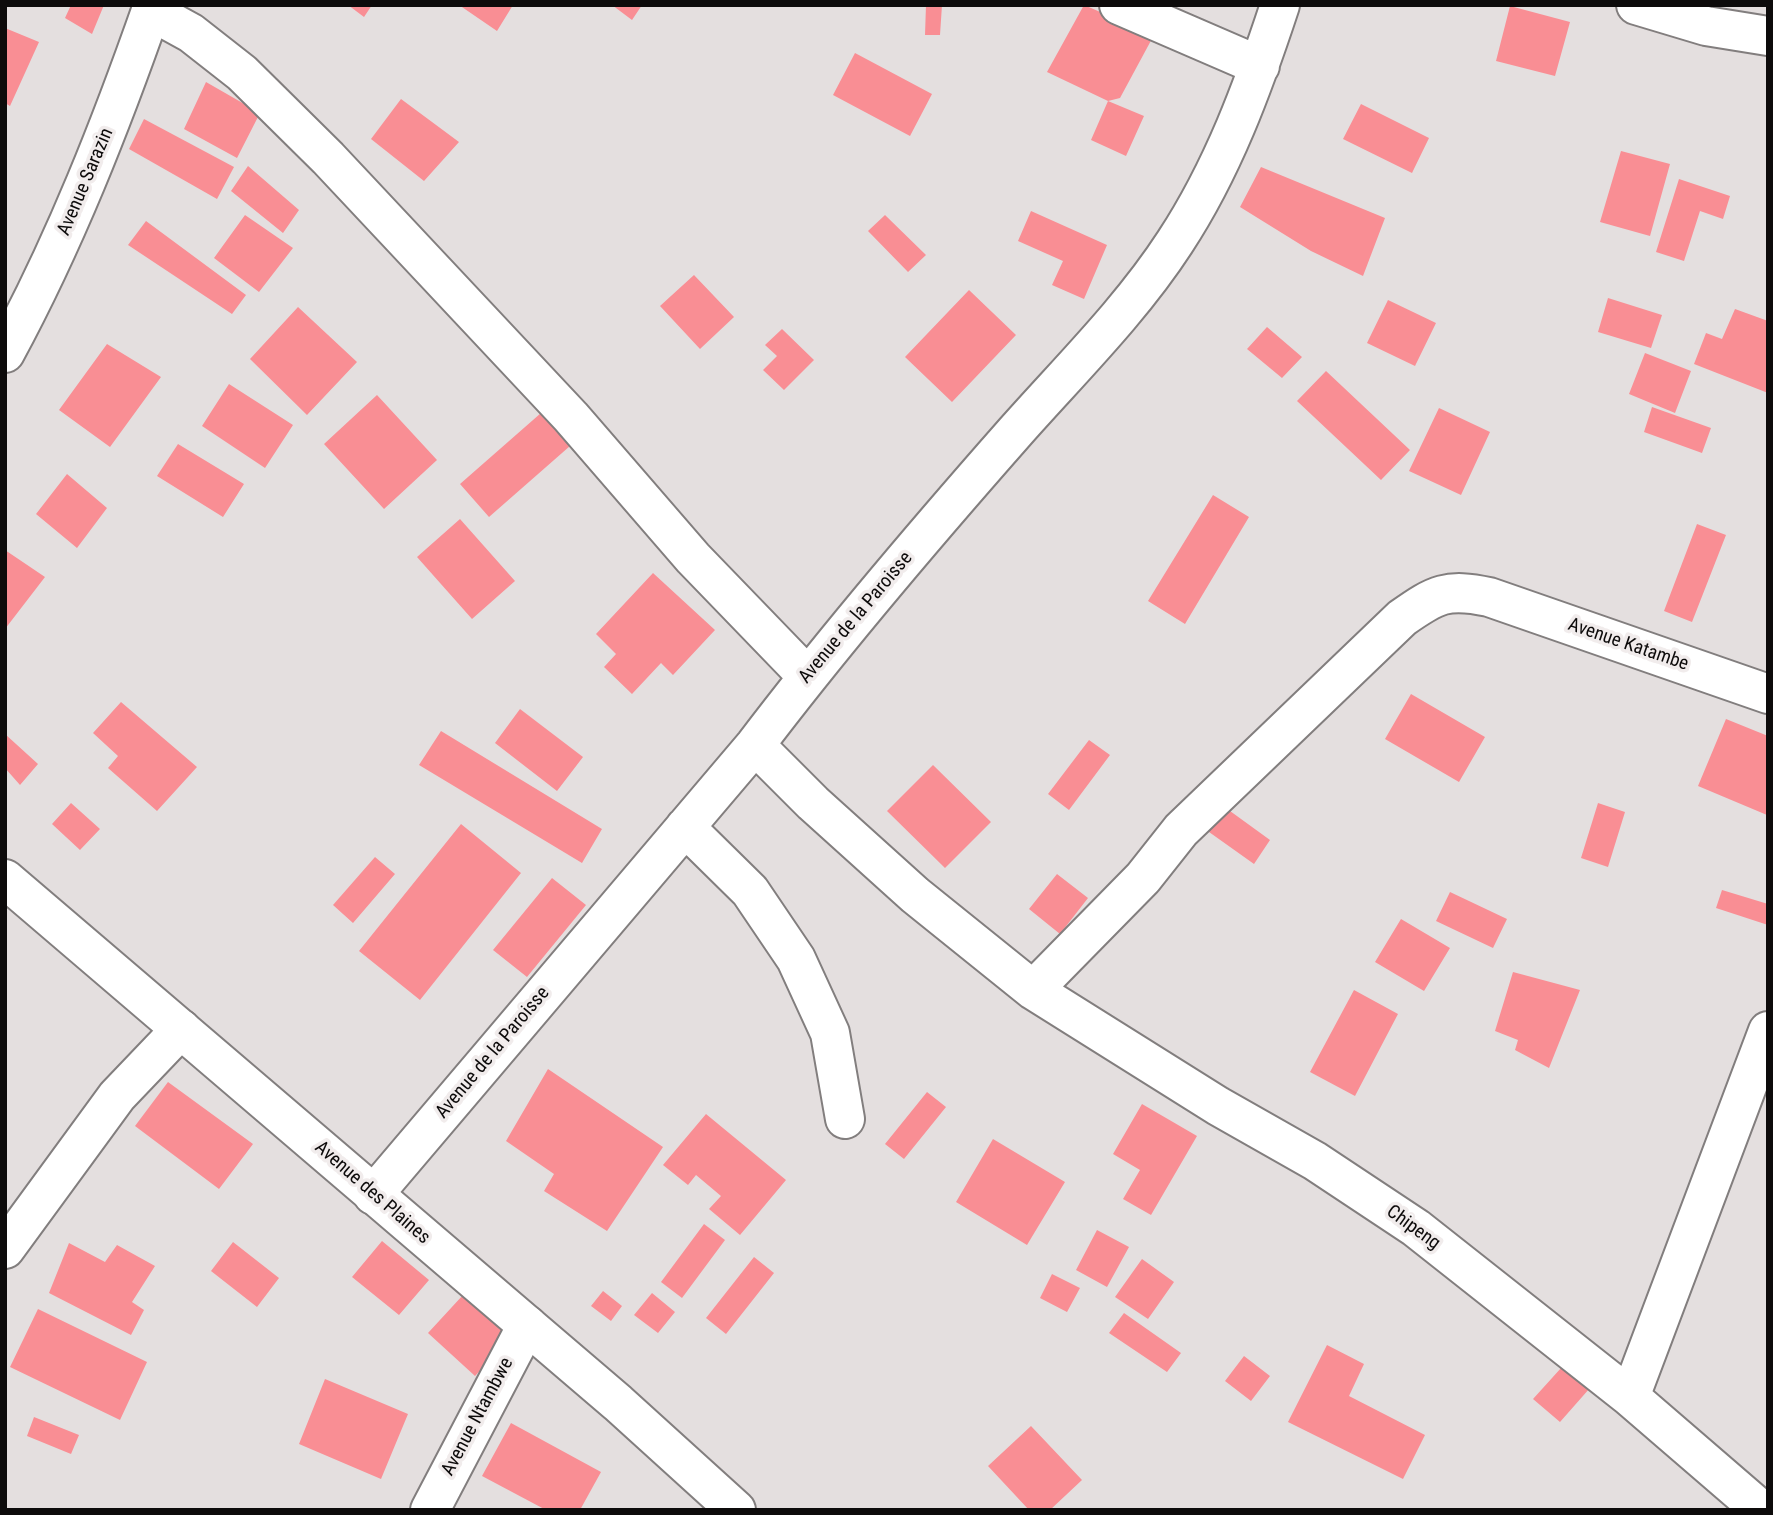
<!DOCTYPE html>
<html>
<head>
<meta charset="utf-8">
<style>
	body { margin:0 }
	#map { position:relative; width:1773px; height:1515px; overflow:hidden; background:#e4dfdf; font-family:"Roboto Condensed",sans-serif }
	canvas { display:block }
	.frame { position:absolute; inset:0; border:7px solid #0d0b0b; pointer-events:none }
</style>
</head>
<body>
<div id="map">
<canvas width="1773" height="1515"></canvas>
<div class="frame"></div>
</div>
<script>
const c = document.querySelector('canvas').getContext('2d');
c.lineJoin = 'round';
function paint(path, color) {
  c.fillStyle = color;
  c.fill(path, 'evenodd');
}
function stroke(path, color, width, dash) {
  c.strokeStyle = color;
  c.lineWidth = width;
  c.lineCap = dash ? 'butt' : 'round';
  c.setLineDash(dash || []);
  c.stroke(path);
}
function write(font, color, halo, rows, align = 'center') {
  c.font = font + ' "Roboto Condensed",sans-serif';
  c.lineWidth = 7;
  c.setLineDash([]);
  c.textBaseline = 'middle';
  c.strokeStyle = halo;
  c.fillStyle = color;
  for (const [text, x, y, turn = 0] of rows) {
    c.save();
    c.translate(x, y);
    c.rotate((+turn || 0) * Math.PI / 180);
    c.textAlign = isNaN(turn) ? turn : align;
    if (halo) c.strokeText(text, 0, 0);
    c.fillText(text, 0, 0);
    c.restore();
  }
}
paint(new Path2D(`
	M 71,5 L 104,5 L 92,34 L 65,18 Z
	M 348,5 L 372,5 L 364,17 Z
	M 459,5 L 513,5 L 497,31 Z
	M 612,5 L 642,5 L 632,20 Z
	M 926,5 L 942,5 L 940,35 L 925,35 Z
	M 1084,5 L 1154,35 L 1120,98 L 1108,101 L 1047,72 Z
	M 1510,6 L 1570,22 L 1555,76 L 1496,61 Z
	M 5,28 L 39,42 L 10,106 L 5,103 Z
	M 855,53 L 932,94 L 910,136 L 833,95 Z
	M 206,82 L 260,113 L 237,158 L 184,129 Z
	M 401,99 L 459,142 L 424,181 L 371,139 Z
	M 1108,101 L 1144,116 L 1126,156 L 1091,140 Z
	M 1361,104 L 1429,138 L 1412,173 L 1343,139 Z
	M 144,119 L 234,167 L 217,199 L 129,149 Z
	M 1621,151 L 1670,164 L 1650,236 L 1600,222 Z
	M 248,166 L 299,210 L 283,233 L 231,191 Z
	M 1261,167 L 1385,218 L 1363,276 L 1311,251 L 1240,207 Z
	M 1679,179 L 1730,196 L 1723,219 L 1700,211 L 1684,261 L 1656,252 Z
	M 1031,211 L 1107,245 L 1084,299 L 1052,285 L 1063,261 L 1018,241 Z
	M 245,215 L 293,248 L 259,292 L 214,258 Z
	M 885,215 L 926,255 L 908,272 L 868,231 Z
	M 146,221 L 246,295 L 232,314 L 128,245 Z
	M 694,275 L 734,317 L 700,349 L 660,306 Z
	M 969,290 L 1016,335 L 952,402 L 905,357 Z
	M 1608,298 L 1662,315 L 1651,348 L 1598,332 Z
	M 1388,300 L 1436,323 L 1415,366 L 1367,343 Z
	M 298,307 L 357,362 L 307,415 L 250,359 Z
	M 1735,309 L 1768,321 L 1768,393 L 1694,364 L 1706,333 L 1722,339 Z
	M 1267,327 L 1302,357 L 1282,378 L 1247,349 Z
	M 782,329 L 814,360 L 784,390 L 763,370 L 777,356 L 765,345 Z
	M 107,344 L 161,377 L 110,447 L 59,410 Z
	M 1645,353 L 1691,371 L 1675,413 L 1629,394 Z
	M 1326,371 L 1410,450 L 1381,480 L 1297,401 Z
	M 229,384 L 293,425 L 265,468 L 202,426 Z
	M 377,395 L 437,460 L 384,509 L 324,444 Z
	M 1652,407 L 1711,428 L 1702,453 L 1644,432 Z
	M 1439,408 L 1490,432 L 1461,495 L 1409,471 Z
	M 541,413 L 570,446 L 489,517 L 460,484 Z
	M 178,444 L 244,484 L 223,517 L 157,476 Z
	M 67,474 L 107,508 L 77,548 L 36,514 Z
	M 1213,495 L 1249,517 L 1185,624 L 1148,601 Z
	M 460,519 L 515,581 L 472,619 L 417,557 Z
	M 1697,524 L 1726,535 L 1692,622 L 1664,611 Z
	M 5,550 L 45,577 L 5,629 Z
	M 653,573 L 715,630 L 673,675 L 661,663 L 632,694 L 604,667 L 616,654 L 596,634 Z
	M 1411,694 L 1485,737 L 1459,782 L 1385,739 Z
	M 121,702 L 197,767 L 157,811 L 108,768 L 118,756 L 93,733 Z
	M 520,709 L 583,757 L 557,791 L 495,743 Z
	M 1726,719 L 1768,736 L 1767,815 L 1698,786 Z
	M 441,731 L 602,829 L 582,863 L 419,765 Z
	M 5,734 L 38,764 L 20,785 L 5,768 Z
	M 1089,740 L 1110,755 L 1069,810 L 1048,794 Z
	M 933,765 L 991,822 L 945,868 L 887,811 Z
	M 71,803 L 100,829 L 80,850 L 52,824 Z
	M 1219,803 L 1270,840 L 1254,864 L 1202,827 Z
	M 1598,803 L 1625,812 L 1608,867 L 1581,858 Z
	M 461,824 L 521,873 L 420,1000 L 359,951 Z
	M 375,857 L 395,874 L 353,923 L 333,905 Z
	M 1057,874 L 1088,898 L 1060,934 L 1029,909 Z
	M 552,878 L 586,905 L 527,977 L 493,950 Z
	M 1722,890 L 1768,904 L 1768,925 L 1716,908 Z
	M 1450,892 L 1507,919 L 1493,948 L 1436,921 Z
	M 1401,919 L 1450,948 L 1424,991 L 1375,962 Z
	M 1513,972 L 1580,990 L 1549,1068 L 1515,1050 L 1518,1040 L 1495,1031 Z
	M 1354,990 L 1398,1014 L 1355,1096 L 1310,1072 Z
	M 548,1069 L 663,1147 L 607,1231 L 544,1191 L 554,1174 L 506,1141 Z
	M 168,1082 L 253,1144 L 219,1189 L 135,1126 Z
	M 927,1092 L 946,1107 L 904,1159 L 885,1144 Z
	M 1142,1104 L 1197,1136 L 1151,1215 L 1123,1199 L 1140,1170 L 1113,1154 Z
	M 706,1114 L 786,1180 L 740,1235 L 709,1209 L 721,1196 L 696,1175 L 688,1185 L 663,1165 Z
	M 993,1139 L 1065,1182 L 1027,1245 L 956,1202 Z
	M 704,1224 L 725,1240 L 682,1298 L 661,1282 Z
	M 1097,1230 L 1129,1247 L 1107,1287 L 1076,1270 Z
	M 382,1241 L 429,1280 L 399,1315 L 352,1277 Z
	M 233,1242 L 279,1278 L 257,1307 L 211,1271 Z
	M 69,1243 L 105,1262 L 117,1245 L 155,1266 L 132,1302 L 144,1310 L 131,1335 L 49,1293 Z
	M 754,1257 L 774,1273 L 726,1334 L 706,1318 Z
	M 1142,1259 L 1174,1282 L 1148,1319 L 1115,1297 Z
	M 1052,1274 L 1080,1288 L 1067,1312 L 1040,1298 Z
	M 603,1291 L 622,1306 L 611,1321 L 591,1306 Z
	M 652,1293 L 675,1312 L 658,1333 L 634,1315 Z
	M 463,1295 L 511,1338 L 475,1376 L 428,1333 Z
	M 38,1309 L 147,1362 L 120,1420 L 10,1367 Z
	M 1124,1313 L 1181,1353 L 1167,1372 L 1109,1333 Z
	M 1327,1345 L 1364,1364 L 1349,1396 L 1425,1435 L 1403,1479 L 1288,1422 Z
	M 1244,1356 L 1270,1376 L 1251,1401 L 1225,1381 Z
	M 1571,1357 L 1597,1380 L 1560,1422 L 1533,1399 Z
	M 325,1379 L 408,1414 L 381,1479 L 299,1444 Z
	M 34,1417 L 79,1435 L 71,1454 L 27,1436 Z
	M 511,1423 L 601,1472 L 580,1510 L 546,1510 L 482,1476 Z
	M 1031,1426 L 1082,1480 L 1050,1510 L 1029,1510 L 988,1466 Z`), '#f98e94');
const street = new Path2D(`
	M 1119,5 L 1260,66
	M 1636,5 L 1706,26 L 1768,36
	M 151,11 L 191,33 L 242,73 L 328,158 L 571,417 L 693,558 L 807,676
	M 5,353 C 65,242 111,125 153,5
	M 755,745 L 813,803 L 915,895 L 1033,990 L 1218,1106 L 1315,1161 L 1416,1228 L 1630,1397 L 1761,1510
	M 685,827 L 750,891 L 796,959 L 830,1033 L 845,1119
	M 1033,990 L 1143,878 L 1181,830 L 1402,618 C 1436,594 1447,588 1489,597 L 1768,694
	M 373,1195 L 755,745 C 837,637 926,533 1015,432 C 1069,371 1131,310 1175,242 C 1223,169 1253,87 1280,5
	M 5,1249 L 117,1096 L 181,1029
	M 1630,1397 L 1768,1031
	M 430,1510 L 527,1325`);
const secondary = new Path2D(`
	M 5,879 L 618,1403 L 736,1510`);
stroke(street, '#827e7e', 42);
stroke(secondary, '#827e7e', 42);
stroke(street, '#fff', 38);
stroke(secondary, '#fff', 38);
write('19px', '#0d0b0b', '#f1ecec', [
	["Avenue Sarazin",86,182,-67],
	["Avenue de la Paroisse",856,618,-50],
	["Avenue Katambe",1628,645,19],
	["Avenue de la Paroisse",493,1053,-50],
	["Avenue des Plaines",372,1193,41],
	["Chipeng",1413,1228,36],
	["Avenue Ntambwe",478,1417,-62]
]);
</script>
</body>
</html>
